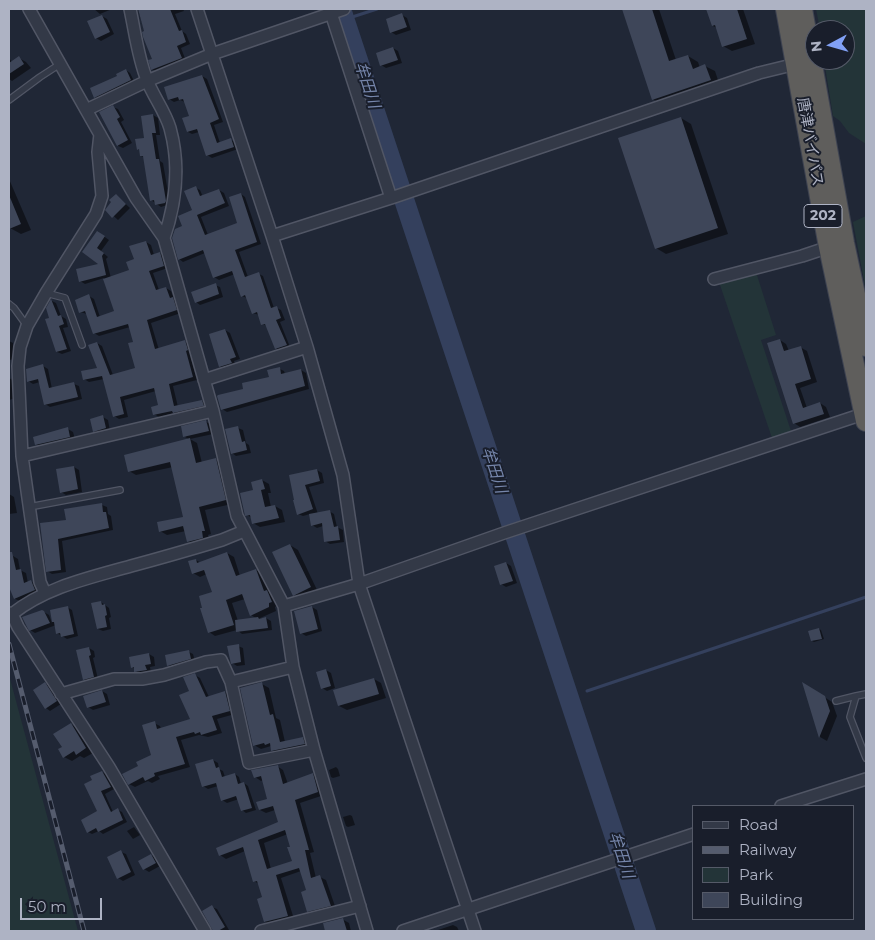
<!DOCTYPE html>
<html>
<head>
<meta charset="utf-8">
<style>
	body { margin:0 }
	#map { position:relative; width:875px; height:940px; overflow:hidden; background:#202736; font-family:Montserrat,sans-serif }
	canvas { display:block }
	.frame { position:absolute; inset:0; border:10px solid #aeb3c4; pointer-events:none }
	.legend { position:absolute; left:692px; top:805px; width:162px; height:115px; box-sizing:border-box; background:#191e2b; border:1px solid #555a68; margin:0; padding:6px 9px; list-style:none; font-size:15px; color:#aeb3c4 }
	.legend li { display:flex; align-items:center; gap:10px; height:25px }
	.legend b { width:25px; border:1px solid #555a68 }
	.north { position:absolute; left:805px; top:20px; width:50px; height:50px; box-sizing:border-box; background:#191e2b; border:1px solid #555a68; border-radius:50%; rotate:264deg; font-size:14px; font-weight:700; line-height:20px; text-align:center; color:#aeb3c4 }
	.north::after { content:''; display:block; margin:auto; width:18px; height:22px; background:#81a0f5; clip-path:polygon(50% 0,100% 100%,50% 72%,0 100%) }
	.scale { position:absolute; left:20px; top:898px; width:82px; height:22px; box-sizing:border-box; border:2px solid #aeb3c4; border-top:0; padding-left:6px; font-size:15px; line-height:18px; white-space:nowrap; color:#aeb3c4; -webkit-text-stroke:4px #191e2b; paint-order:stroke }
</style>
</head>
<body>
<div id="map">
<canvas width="875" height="940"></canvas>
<div class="frame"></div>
<ul class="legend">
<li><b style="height:6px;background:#333947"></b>Road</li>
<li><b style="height:6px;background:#555c6e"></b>Railway</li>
<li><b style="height:14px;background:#233438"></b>Park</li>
<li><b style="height:14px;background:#3e4659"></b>Building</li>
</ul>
<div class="north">N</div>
<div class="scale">50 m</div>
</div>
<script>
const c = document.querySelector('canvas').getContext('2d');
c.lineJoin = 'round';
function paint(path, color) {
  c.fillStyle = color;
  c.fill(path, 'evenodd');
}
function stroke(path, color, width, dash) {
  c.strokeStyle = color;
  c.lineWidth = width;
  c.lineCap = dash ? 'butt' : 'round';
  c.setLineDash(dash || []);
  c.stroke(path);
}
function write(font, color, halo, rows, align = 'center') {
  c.font = font + ' Montserrat,"Noto Sans JP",sans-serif';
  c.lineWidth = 4;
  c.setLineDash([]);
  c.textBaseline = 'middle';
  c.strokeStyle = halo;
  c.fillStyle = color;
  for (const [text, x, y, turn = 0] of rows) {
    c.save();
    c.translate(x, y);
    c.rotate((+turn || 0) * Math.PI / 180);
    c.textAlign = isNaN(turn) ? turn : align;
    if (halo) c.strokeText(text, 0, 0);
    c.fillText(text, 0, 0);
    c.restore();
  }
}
paint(new Path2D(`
	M 816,9 L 866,9 L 866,144 L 849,133 L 840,121 L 833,116 L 824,60 L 845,60 L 845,30 L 820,30 Z
	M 866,216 L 866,291 L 853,222 Z
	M 756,272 L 776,335 L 761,340 L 791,431 L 772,438 L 719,282 Z
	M 9,675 L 78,931 L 9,931 Z`), '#233438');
paint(new Path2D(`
	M 94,9 L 112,9 L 100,14 Z
	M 138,9 L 183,9 L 184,11 L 175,14 L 182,31 L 186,34 L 190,44 L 181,48 L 186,61 L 157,72 L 152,69 L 150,61 L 153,60 Z
	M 623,9 L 659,9 L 676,60 L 688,56 L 698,62 L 700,68 L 705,66 L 715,71 L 720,86 L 662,105 L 653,99 Z
	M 707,9 L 743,9 L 755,44 L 732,51 L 723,46 L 717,28 L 713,26 Z
	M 402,15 L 407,18 L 411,30 L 396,35 L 391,32 Z
	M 102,16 L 107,19 L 114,34 L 101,41 L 96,38 Z
	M 393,48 L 398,51 L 402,63 L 386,68 L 381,65 Z
	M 9,58 L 12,62 L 19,58 L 26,62 L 31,68 L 12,81 L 9,79 Z
	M 126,70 L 130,73 L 135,83 L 100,100 L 95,97 Z
	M 202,76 L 207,79 L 223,122 L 214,125 L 220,143 L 231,140 L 235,142 L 238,149 L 212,158 L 207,155 L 199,132 L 192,134 L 188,132 L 190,117 L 185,102 L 180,100 L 174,102 L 169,99 Z
	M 113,107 L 118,109 L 124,120 L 121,122 L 132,143 L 123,148 L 118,146 Z
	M 153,115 L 158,118 L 160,135 L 156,135 L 160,161 L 163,163 L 170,204 L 161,207 L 151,200 L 144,157 L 141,156 L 141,150 L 138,149 L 145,139 Z
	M 681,118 L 691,124 L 728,234 L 666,254 L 656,248 Z
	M 9,179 L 31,230 L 21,234 L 10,228 L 9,224 Z
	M 196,188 L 200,190 L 203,197 L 219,190 L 224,193 L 229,206 L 201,217 L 208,235 L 239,223 L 241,194 L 245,197 L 261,244 L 239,252 L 248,277 L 259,274 L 263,276 L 274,308 L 277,308 L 281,310 L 285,320 L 280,322 L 290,347 L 281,351 L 276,348 L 267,326 L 262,324 L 259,315 L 253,313 L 247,298 L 242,296 L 235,274 L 219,280 L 214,277 L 205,253 L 183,262 L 179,259 L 184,227 L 194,210 Z
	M 116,195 L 130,208 L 118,220 L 107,210 Z
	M 102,235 L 109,240 L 101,251 L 108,257 L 106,259 L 111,278 L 131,271 L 146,242 L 151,245 L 154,255 L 160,253 L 165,256 L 168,268 L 153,273 L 159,290 L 166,288 L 171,291 L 174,299 L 178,302 L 181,313 L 151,323 L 159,350 L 185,342 L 190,344 L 192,353 L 190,354 L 197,380 L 173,386 L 178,407 L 202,401 L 207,404 L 208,408 L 179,415 L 175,413 L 159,417 L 154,414 L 159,406 L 156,391 L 124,400 L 128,417 L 119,419 L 114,416 L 104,379 L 89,382 L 84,379 L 99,369 L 97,343 L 102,346 L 113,375 L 136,369 L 134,343 L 130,327 L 99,336 L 94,333 L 87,314 L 80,312 L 89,296 L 94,299 L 100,317 L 116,311 L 104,278 L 85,284 L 80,281 L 101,264 L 84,252 Z
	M 215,285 L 220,287 L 223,297 L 200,305 L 196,302 Z
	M 52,301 L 56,303 L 61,316 L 66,319 L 68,327 L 63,328 L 71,351 L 62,354 L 57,352 L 51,319 Z
	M 225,330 L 230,333 L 240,359 L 234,361 L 236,366 L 225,369 L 220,366 Z
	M 780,340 L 786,344 L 789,351 L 800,347 L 807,351 L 817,382 L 800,388 L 807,408 L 820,403 L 826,407 L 830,417 L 800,427 L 794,423 Z
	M 9,341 L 13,343 L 16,359 L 9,360 Z
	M 43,366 L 48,369 L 52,389 L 74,384 L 79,386 L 82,399 L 50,407 L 45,404 L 40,382 L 33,384 L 28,381 Z
	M 280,369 L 284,371 L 285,374 L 301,370 L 306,373 L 309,389 L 227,412 L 222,409 L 244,390 L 270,378 Z
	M 9,378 L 16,382 L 19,397 L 9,400 Z
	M 103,417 L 108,420 L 110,431 L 99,433 L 94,431 Z
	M 206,422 L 211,424 L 213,434 L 190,439 L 197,443 L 202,463 L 216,460 L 223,464 L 232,504 L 205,510 L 211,534 L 208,535 L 210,541 L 195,545 L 188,541 L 186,531 L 167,535 L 160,531 L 185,518 L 173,467 L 136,475 L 129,471 L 190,440 L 185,437 Z
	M 238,428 L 243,430 L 246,443 L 249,445 L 251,453 L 236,456 L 232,453 Z
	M 68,429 L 73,432 L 75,439 L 41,447 L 36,444 Z
	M 74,467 L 79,470 L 82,492 L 66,495 L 61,492 Z
	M 317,470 L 322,473 L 324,483 L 309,487 L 318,514 L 329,511 L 334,514 L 337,527 L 343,530 L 344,542 L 330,544 L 325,541 L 323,526 L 317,528 L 312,525 L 310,514 L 303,516 L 298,514 L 290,476 Z
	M 262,480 L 269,484 L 271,493 L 268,493 L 271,507 L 275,506 L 282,510 L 285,522 L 260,527 L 253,523 L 252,518 L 247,515 Z
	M 9,494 L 14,497 L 17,513 L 9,514 Z
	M 102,505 L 107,507 L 108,514 L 111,516 L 113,530 L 62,541 L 66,572 L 52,574 L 47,571 L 41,524 L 67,521 Z
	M 290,545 L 298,550 L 318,592 L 301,599 L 294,595 Z
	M 227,553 L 234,557 L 240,576 L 256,570 L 263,574 L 270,593 L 274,595 L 278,605 L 275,607 L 276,611 L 258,619 L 266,618 L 271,621 L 272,630 L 242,634 L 237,630 L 215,636 L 209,632 L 213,592 L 207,574 L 200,577 L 193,573 L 196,560 L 201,563 ZM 245,599 L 251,615 L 257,619 L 238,621 L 232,603 Z
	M 13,556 L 18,559 L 20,570 L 26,573 L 28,583 L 31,582 L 36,584 L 39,593 L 20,601 L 15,599 L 10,586 L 9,587 L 9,557 Z
	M 506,563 L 511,566 L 517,583 L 506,587 L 501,584 Z
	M 101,602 L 109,608 L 111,617 L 109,618 L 111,629 L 103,631 L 98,629 Z
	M 67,607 L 72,610 L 78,636 L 67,639 L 57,633 L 56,625 L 35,633 L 30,630 L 42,611 L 49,615 L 52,623 L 52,611 Z
	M 312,607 L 317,610 L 322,631 L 306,636 L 301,633 Z
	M 819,629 L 821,630 L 824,639 L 814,642 L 812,641 Z
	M 238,646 L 243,648 L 245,665 L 237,666 L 232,663 Z
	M 89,648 L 94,651 L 95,657 L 93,658 L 98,679 L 89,682 L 84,679 Z
	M 189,652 L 193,654 L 195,661 L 173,668 L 169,665 Z
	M 149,654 L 154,657 L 155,666 L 150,667 L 151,673 L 140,674 L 136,671 L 133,667 Z
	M 326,670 L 331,673 L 335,688 L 327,691 L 322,688 Z
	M 195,675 L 200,678 L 209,697 L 225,692 L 231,696 L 235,714 L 217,719 L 222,733 L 208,737 L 199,735 L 181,740 L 190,767 L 158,776 L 160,779 L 152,783 L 148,781 L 135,787 L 129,784 L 140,767 L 153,756 L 154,723 L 160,726 L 161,729 L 192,719 L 191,691 Z
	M 374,679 L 381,683 L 386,698 L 347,710 L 339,706 Z
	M 45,684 L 50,686 L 61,704 L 50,711 L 46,708 Z
	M 262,684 L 269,688 L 276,718 L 280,720 L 285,742 L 303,738 L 310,742 L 311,748 L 280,754 L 272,750 L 271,746 L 261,749 L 254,745 Z
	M 804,684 L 832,702 L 837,716 L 827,741 L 820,737 Z
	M 102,691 L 107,694 L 110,705 L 93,710 L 88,707 Z
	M 71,724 L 78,729 L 93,753 L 84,758 L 80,756 L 72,761 L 64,757 L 63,747 Z
	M 213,760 L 218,763 L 219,769 L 223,771 L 225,777 L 235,774 L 239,777 L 241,784 L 244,783 L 248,786 L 256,810 L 246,813 L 242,810 L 239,799 L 227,803 L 222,800 L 218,786 L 208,789 L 203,786 Z
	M 277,766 L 283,770 L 288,784 L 313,774 L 319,778 L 324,795 L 300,803 L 314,852 L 310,853 L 316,878 L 320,877 L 326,880 L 336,909 L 313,914 L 308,911 L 307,891 L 301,871 L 281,878 L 294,919 L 271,925 L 265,922 L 264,898 L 259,884 L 254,881 L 245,851 L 226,859 L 220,855 L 279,823 L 275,810 L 266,813 L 260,810 L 269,799 L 263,780 L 261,781 L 255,777 ZM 288,834 L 292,847 L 293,862 L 271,869 L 264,843 Z
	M 336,767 L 338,769 L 340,776 L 333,778 L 331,777 L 329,770 Z
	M 102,772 L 107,775 L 114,789 L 105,794 L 113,812 L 118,810 L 122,812 L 127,822 L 103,834 L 99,831 L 92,834 L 88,832 L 99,812 L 94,781 Z
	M 350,815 L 352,816 L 355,825 L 348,827 L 346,826 L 343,817 Z
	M 134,827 L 140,835 L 133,839 L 127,831 Z
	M 121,852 L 126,854 L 135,875 L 123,881 L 118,878 Z
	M 151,855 L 156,858 L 160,866 L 149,872 L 144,869 Z
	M 212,907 L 217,909 L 229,930 L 214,931 L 204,912 Z
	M 342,919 L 349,923 L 351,931 L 326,931 L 324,924 Z
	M 453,925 L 457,927 L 459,931 L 435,931 Z`), '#0007');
stroke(new Path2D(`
	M 346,19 L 377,9
	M 587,691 L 866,597`), '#34405d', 3);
stroke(new Path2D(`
	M 341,9 L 646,931`), '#34405d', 20);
paint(new Path2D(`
	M 138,9 L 170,9 L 179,31 L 182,30 L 186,42 L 177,46 L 182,58 L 151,70 L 148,60 L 152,59 L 143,37 L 142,32 L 144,31 Z
	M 622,9 L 652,9 L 669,61 L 688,55 L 693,69 L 705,64 L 711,80 L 652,100 Z
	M 706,9 L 737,9 L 747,39 L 722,47 L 715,25 L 712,26 Z
	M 402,13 L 407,27 L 390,33 L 386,19 Z
	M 102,15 L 110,32 L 95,39 L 87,21 Z
	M 393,47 L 398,60 L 380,66 L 376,53 Z
	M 19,56 L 24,64 L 9,74 L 9,63 Z
	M 126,69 L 131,80 L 94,98 L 90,88 L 117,76 L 116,74 Z
	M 202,75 L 219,119 L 210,123 L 217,143 L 231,138 L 234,147 L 206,156 L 197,129 L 187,132 L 182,118 L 189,116 L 183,99 L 179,100 L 178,97 L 168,100 L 164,87 Z
	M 113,105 L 120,117 L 117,119 L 128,140 L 117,146 L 99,112 Z
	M 153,114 L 156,133 L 152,133 L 156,159 L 159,159 L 166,201 L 165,203 L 155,205 L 154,200 L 150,201 L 143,156 L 140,156 L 139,149 L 137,150 L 135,139 L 144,138 L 141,116 Z
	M 681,117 L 718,228 L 655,249 L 618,138 Z
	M 196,186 L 200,196 L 219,189 L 225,203 L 197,215 L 205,235 L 237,223 L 229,197 L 241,193 L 257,242 L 235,250 L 245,277 L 259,272 L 271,308 L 277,306 L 281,318 L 276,320 L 287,345 L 275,349 L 265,324 L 261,325 L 257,312 L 252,314 L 245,295 L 241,297 L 232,271 L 213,278 L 203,250 L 178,260 L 172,238 L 175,229 L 182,226 L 178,216 L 192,210 L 184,191 Z
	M 116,194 L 126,204 L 112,218 L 105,210 L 111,202 L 109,200 Z
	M 9,195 L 21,224 L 9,229 Z
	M 97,231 L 105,236 L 97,248 L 104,253 L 102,256 L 106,275 L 79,282 L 76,269 L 98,264 L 82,252 Z
	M 146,241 L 151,255 L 160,252 L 164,266 L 149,271 L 156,290 L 166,287 L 170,298 L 173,297 L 177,310 L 147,320 L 155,349 L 185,340 L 188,350 L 186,351 L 193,377 L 169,384 L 174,406 L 202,400 L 204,406 L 173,413 L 172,411 L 153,415 L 151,407 L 158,405 L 154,388 L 120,397 L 124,414 L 113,417 L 102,376 L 83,380 L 81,371 L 97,368 L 88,345 L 97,342 L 110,375 L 135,368 L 128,343 L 133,342 L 128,324 L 93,334 L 85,311 L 79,313 L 75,300 L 89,294 L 97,317 L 114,311 L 103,279 L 129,270 L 126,262 L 134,259 L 129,246 Z
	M 216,283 L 219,294 L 195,303 L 191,292 Z
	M 51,299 L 58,316 L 61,315 L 64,324 L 59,326 L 67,349 L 56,352 L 45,319 L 49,318 L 46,308 Z
	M 225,329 L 236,357 L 230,359 L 232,363 L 219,367 L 209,334 Z
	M 780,339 L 784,351 L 801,346 L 811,379 L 795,384 L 803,408 L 820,402 L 824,414 L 793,424 L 767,343 Z
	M 43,364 L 49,388 L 74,382 L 78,397 L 44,405 L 38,379 L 27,382 L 26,369 Z
	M 280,367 L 281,374 L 301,369 L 305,386 L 221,410 L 217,396 L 218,395 L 243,389 L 242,383 L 269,377 L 267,370 Z
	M 103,415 L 106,428 L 93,432 L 90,419 Z
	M 206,420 L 209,431 L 183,437 L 181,426 Z
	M 238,426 L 242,442 L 245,441 L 247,450 L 231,454 L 225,429 Z
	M 68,427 L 70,437 L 35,445 L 33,437 Z
	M 190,438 L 196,463 L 216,458 L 226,500 L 199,507 L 205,531 L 202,531 L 203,538 L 187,542 L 183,526 L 159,532 L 157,522 L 183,517 L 170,462 L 128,472 L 124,455 Z
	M 74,466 L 78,489 L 60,493 L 56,469 Z
	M 317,469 L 320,481 L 305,485 L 313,509 L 297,515 L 293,500 L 294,500 L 289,475 Z
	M 262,479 L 265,489 L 261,490 L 265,507 L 275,505 L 279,518 L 252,524 L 250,515 L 245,516 L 240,493 L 253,490 L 251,482 Z
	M 102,503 L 103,512 L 106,512 L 109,528 L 58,539 L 61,570 L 46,572 L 40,523 L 66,520 L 64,509 Z
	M 330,510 L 334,527 L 338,526 L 340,540 L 324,542 L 322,523 L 311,526 L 309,514 Z
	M 290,544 L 311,587 L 293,596 L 272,552 Z
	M 9,552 L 12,552 L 16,570 L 21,569 L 24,583 L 31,580 L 35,590 L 14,599 L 9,587 Z
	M 227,552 L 236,576 L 256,569 L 264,591 L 267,590 L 272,602 L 269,603 L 269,607 L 250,616 L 242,594 L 226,600 L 234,625 L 208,633 L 200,608 L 202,608 L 199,596 L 212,592 L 204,570 L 192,574 L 188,561 L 196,559 L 197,563 Z
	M 506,562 L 513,581 L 500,585 L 494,566 Z
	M 101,601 L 102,605 L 105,604 L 107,615 L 105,616 L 107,627 L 97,629 L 91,603 Z
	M 68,606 L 74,634 L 61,637 L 60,633 L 56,634 L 54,622 L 52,622 L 50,610 Z
	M 312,606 L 318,629 L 300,634 L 294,611 Z
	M 42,610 L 44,611 L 50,623 L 29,631 L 22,617 Z
	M 258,617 L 259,619 L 266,617 L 268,628 L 236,632 L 235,620 Z
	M 819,628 L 822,639 L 811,641 L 808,631 Z
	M 239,644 L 241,662 L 231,664 L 227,646 Z
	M 89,647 L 91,655 L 89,656 L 94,677 L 83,680 L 76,650 Z
	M 189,650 L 191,659 L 167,666 L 165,655 Z
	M 149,653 L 151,664 L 145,665 L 147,670 L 134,672 L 134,667 L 131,668 L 129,657 Z
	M 326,669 L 331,686 L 321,689 L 316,672 Z
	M 195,673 L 206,697 L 225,691 L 230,711 L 212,716 L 217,730 L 201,735 L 200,732 L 195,734 L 194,732 L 176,737 L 185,764 L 154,773 L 155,776 L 145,781 L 143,777 L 128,785 L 122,774 L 138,766 L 136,762 L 151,755 L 142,725 L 155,721 L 157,729 L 190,719 L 179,695 L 189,691 L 183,677 Z
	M 374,678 L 379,694 L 338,706 L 333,690 Z
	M 45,682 L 57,701 L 45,709 L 33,690 Z
	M 262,682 L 270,715 L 273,714 L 280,742 L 303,737 L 305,744 L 271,751 L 270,743 L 265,745 L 264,743 L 253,746 L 240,688 Z
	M 802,682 L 825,696 L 830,711 L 819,738 Z
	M 102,690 L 106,702 L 87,708 L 83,696 Z
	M 71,723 L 86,748 L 76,755 L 74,751 L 63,758 L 58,749 L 62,747 L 53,734 Z
	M 213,759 L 216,768 L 219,767 L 222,777 L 235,773 L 238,784 L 244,782 L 252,808 L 241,811 L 236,796 L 221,801 L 216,783 L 202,787 L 195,764 Z
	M 278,765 L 283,784 L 313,773 L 318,792 L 295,800 L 309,850 L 305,850 L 311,878 L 320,875 L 331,906 L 307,912 L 301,892 L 306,890 L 299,868 L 276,875 L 288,916 L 264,922 L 257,899 L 262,897 L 257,881 L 253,882 L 243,847 L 219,856 L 216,848 L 278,822 L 273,806 L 259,810 L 256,802 L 267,799 L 261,776 L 254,778 L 251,770 ZM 285,830 L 290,847 L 287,847 L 292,861 L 267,869 L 258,840 Z
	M 102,771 L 111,787 L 101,791 L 111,812 L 118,808 L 123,820 L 98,832 L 96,828 L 87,833 L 81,820 L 97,811 L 84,784 L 92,780 L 90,776 Z
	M 121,850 L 131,872 L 117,879 L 107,857 Z
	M 151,854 L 156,863 L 143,870 L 138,861 Z
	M 212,905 L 225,927 L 218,931 L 213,931 L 202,911 Z
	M 343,918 L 347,931 L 325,931 L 323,923 Z`), '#3e4659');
const service = new Path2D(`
	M 9,100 L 40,77 L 60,64
	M 46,293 L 65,298 L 82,345
	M 9,304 L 14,308 L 27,326
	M 29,507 L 120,490
	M 866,694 L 856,696 L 850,717 L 866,758
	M 836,701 L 856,696`);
const minor = new Path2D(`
	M 29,9 L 136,198 L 164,238 L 213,411 L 237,516 L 284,606 L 293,667 L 314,750 L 367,931
	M 130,9 C 135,32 138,58 147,80 C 153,96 165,111 170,128 C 180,164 176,203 164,238
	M 197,9 L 272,236 L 307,347 L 343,475 L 359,584 L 475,931
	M 331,13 L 391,198
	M 86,110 L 147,81 L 212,54 L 344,9
	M 272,236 L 394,197 L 759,73 L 800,63
	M 714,279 L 802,256 L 829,247
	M 204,380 L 307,347
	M 22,456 L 213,411
	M 45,593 L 40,582 L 22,456 L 18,366 L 20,347 L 27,326 L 46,293 L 96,214 L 102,196 L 98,152 L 100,134
	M 284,606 L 359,584 L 504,533 L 866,413
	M 9,613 L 12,614 L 18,627 L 109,767 L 205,931
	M 12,614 C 46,587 89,578 131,566 C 161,558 192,549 222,540 L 244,531
	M 231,682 L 293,667
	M 61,694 L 114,679 L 142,679 L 164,675 L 206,662 L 221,660 L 231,682 L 249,763 L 314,750
	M 781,806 L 866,779
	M 261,931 L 360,906
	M 403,931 L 694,834`);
const trunk = new Path2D(`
	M 786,9 L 829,247 L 866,421
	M 802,9 L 844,243 L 866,346`);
stroke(service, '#515665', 8);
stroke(minor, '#515665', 14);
stroke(trunk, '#3e4351', 22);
stroke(service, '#333947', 5.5);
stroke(minor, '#333947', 11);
stroke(trunk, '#5f5e5c', 20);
const rail = new Path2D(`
	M 9,644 L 84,931`);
stroke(rail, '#555c6e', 5);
stroke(rail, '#191e2b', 3, [9]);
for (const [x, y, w] of [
	[823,216,38]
]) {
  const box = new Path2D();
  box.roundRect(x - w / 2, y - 11.5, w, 23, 4);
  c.fillStyle = '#191e2b';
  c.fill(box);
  stroke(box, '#aeb3c4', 1);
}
write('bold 14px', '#aeb3c4', null, [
	["202",823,216]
]);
write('15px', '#aeb3c4', '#191e2b', [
	["唐津バイパス",810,142,80]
]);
write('italic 16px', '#7686ab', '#191e2b', [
	["牟田川",367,85,72],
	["牟田川",494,470,72],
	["牟田川",621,855,72]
]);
</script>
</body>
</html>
